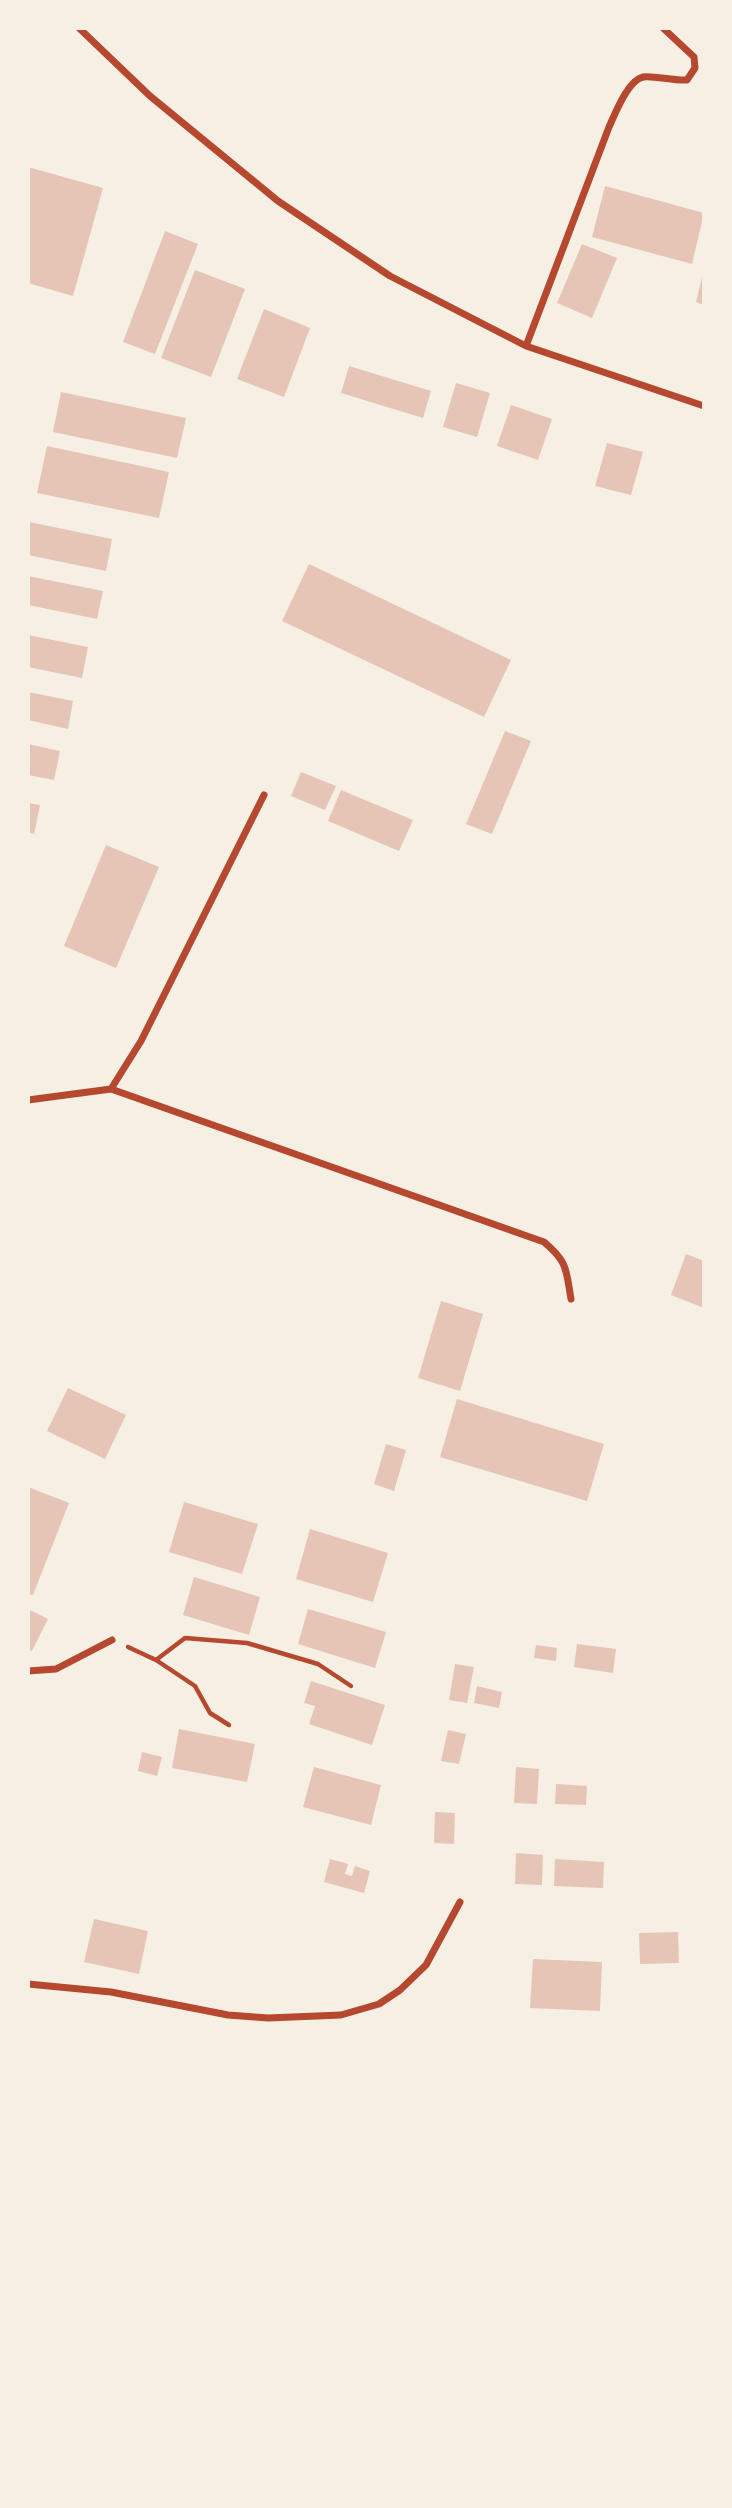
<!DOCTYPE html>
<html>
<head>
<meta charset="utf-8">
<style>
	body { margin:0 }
	#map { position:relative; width:732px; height:2508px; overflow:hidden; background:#f6efe4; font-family:"Noto Sans",sans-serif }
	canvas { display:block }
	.frame { position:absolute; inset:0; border:30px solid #f6efe4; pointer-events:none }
</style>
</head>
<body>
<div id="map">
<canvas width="732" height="2508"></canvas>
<div class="frame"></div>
</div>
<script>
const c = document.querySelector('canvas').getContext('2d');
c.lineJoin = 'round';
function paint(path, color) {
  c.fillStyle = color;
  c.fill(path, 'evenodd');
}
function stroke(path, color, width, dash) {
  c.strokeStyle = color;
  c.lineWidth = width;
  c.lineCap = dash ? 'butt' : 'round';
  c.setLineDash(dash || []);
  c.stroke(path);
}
paint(new Path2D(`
	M 28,167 L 103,188 L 73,296 L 28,283 Z
	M 605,186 L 704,213 L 692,264 L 592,237 Z
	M 165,231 L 198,244 L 155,354 L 123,342 Z
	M 582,244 L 617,258 L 592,318 L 557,303 Z
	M 195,270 L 245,289 L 211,377 L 161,358 Z
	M 703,273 L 704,273 L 704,305 L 696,302 Z
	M 264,309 L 310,328 L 284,397 L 237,379 Z
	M 349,366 L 431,391 L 423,418 L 341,393 Z
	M 456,383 L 490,393 L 477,437 L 443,427 Z
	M 61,392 L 186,418 L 177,458 L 53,432 Z
	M 511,405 L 552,419 L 538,460 L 497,446 Z
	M 607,443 L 643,452 L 631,495 L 595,486 Z
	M 47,446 L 169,472 L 159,518 L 37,493 Z
	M 29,522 L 112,539 L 106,571 L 28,555 Z
	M 309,564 L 511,660 L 484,717 L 282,621 Z
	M 28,576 L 103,591 L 97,619 L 28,605 Z
	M 28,635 L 88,647 L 82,678 L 28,667 Z
	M 28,692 L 73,701 L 68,729 L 28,720 Z
	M 505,731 L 531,741 L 492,834 L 466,824 Z
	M 28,744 L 60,751 L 54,780 L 28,775 Z
	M 301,772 L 336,786 L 325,810 L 291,796 Z
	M 341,790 L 413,820 L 399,851 L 328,821 Z
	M 28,803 L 40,805 L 34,834 L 28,832 Z
	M 106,845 L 159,867 L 116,968 L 64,946 Z
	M 686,1254 L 704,1261 L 704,1308 L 671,1295 Z
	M 441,1301 L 483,1314 L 460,1391 L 418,1378 Z
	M 68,1388 L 126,1415 L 105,1459 L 47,1431 Z
	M 457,1399 L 604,1444 L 587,1501 L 440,1457 Z
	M 386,1444 L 406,1450 L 394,1491 L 374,1484 Z
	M 28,1487 L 69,1503 L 33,1595 L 28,1594 Z
	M 184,1502 L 258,1524 L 242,1574 L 169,1552 Z
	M 310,1529 L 388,1553 L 373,1602 L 296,1579 Z
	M 194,1577 L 260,1597 L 249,1635 L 183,1615 Z
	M 28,1609 L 48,1619 L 32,1651 L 28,1649 Z
	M 308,1609 L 386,1632 L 375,1668 L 298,1644 Z
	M 577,1644 L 616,1649 L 613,1673 L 574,1667 Z
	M 536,1645 L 557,1648 L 556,1661 L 534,1658 Z
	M 455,1664 L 474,1667 L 467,1703 L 449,1700 Z
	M 311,1681 L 385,1705 L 372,1745 L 309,1724 L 315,1706 L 304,1703 Z
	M 477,1686 L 502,1692 L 499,1708 L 474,1703 Z
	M 179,1729 L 255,1744 L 247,1782 L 172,1768 Z
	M 448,1730 L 466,1734 L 459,1764 L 441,1761 Z
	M 142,1752 L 162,1757 L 157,1776 L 138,1771 Z
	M 314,1767 L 381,1785 L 371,1825 L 303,1807 Z
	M 516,1767 L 539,1769 L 537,1804 L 514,1803 Z
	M 556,1784 L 587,1786 L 586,1805 L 555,1804 Z
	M 435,1812 L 455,1813 L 454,1844 L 434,1843 Z
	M 516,1853 L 543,1855 L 542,1885 L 515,1884 Z
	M 330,1859 L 348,1864 L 345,1874 L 352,1876 L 355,1866 L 370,1871 L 364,1893 L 324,1882 Z
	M 555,1859 L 604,1862 L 603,1888 L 554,1886 Z
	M 94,1919 L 148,1931 L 139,1974 L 84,1962 Z
	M 678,1932 L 679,1963 L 640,1964 L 639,1933 Z
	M 533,1959 L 602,1962 L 600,2011 L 530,2008 Z`), '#e6c5b7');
stroke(new Path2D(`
	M 128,1647 L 156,1660 L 185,1638 L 247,1643 L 318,1664 L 351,1686
	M 156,1660 L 195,1686 L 210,1713 L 229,1725`), '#b5482f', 4.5);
stroke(new Path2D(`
	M 79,28 L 150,96 L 278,201 L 390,276 L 526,346 L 704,406
	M 526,346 L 609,127 C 615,114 628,80 643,77 C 652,75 674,81 687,80 L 695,68 L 694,57 L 663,28
	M 111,1089 L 141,1041 L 264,795
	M 28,1100 L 111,1089 L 544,1242 C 568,1262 566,1270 571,1299
	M 28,1671 L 56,1669 L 112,1640
	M 28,1984 L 111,1992 L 228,2015 L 268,2018 L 341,2015 L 379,2004 L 400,1990 L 426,1965 L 460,1902`), '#b5482f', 7);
</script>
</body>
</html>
